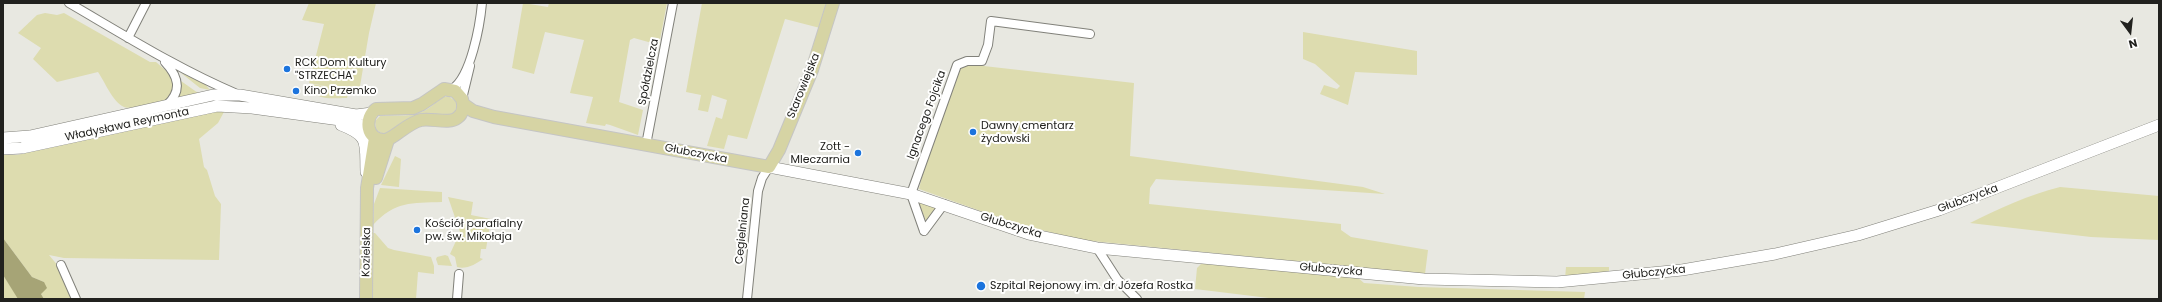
<!DOCTYPE html>
<html>
<head>
<meta charset="utf-8">
<style>
	body { margin:0 }
	#map { position:relative; width:2162px; height:302px; overflow:hidden; background:#e8e8e1; font-family:Poppins,sans-serif }
	canvas { display:block }
	.frame { position:absolute; inset:0; border:4px solid #21211e; pointer-events:none }
	.north { position:absolute; left:2110px; top:12px; width:40px; height:40px; -webkit-text-stroke:3px #fffffe; paint-order:stroke; rotate:165deg; font-size:11px; font-weight:700; line-height:16px; text-align:center; color:#21211e }
	.north::after { content:''; display:block; margin:auto; width:14px; height:18px; background:#21211e; clip-path:polygon(50% 0,100% 100%,50% 72%,0 100%) }
</style>
</head>
<body>
<div id="map">
<canvas width="2162" height="302"></canvas>
<div class="frame"></div>
<div class="north">N</div>
</div>
<script>
const c = document.querySelector('canvas').getContext('2d');
c.lineJoin = 'round';
function paint(path, color) {
  c.fillStyle = color;
  c.fill(path, 'evenodd');
}
function stroke(path, color, width, dash) {
  c.strokeStyle = color;
  c.lineWidth = width;
  c.lineCap = dash ? 'butt' : 'round';
  c.setLineDash(dash || []);
  c.stroke(path);
}
function write(font, color, halo, rows, align = 'center') {
  c.font = font + ' Poppins,sans-serif';
  c.lineWidth = 4;
  c.setLineDash([]);
  c.textBaseline = 'middle';
  c.strokeStyle = halo;
  c.fillStyle = color;
  for (const [text, x, y, turn = 0] of rows) {
    c.save();
    c.translate(x, y);
    c.rotate((+turn || 0) * Math.PI / 180);
    c.textAlign = isNaN(turn) ? turn : align;
    if (halo) c.strokeText(text, 0, 0);
    c.fillText(text, 0, 0);
    c.restore();
  }
}
paint(new Path2D(`
	M 309,3 L 376,3 L 369,33 L 342,28 L 369,33 L 359,92 L 349,91 L 347,98 C 332,98 321,101 309,90 L 311,84 L 336,88 L 309,83 L 324,24 L 302,20 Z
	M 523,3 L 548,7 L 549,3 L 667,3 L 659,45 L 634,38 L 630,40 L 619,102 L 643,110 L 638,135 L 610,125 L 606,124 L 605,126 L 586,123 L 593,97 L 570,93 L 584,40 L 545,32 L 534,74 L 512,68 Z
	M 702,3 L 827,3 L 820,28 L 785,19 L 747,139 L 728,135 L 724,149 L 707,146 L 716,117 L 722,119 L 727,100 L 712,95 L 708,112 L 698,110 L 701,95 L 686,92 Z
	M 45,13 L 57,15 L 64,13 L 150,62 L 156,62 L 171,75 L 174,83 C 174,89 172,95 167,99 C 161,103 130,110 124,107 C 112,101 105,82 98,72 L 57,82 L 33,59 L 41,48 L 18,33 L 37,15 Z
	M 1303,32 L 1417,51 L 1417,75 L 1355,72 L 1348,105 L 1320,94 L 1324,85 L 1337,89 L 1340,86 L 1315,64 L 1303,59 Z
	M 966,64 L 1134,83 L 1130,156 L 1363,187 L 1385,194 L 1156,179 L 1150,188 L 1149,204 L 1341,224 L 1341,230 L 1351,237 L 1428,250 L 1425,274 L 1082,240 L 1017,224 L 919,189 L 925,164 L 959,67 Z
	M 181,73 L 205,84 L 210,90 L 200,88 Z
	M 181,81 L 198,93 L 177,98 L 181,91 Z
	M 448,96 L 457,102 L 455,113 L 390,133 L 383,134 L 376,130 L 375,121 L 380,116 C 394,114 407,118 421,112 C 431,109 439,97 448,96 Z
	M 225,110 L 218,123 L 199,139 L 204,167 L 207,170 L 215,196 L 221,204 L 219,260 L 64,258 L 49,255 L 59,267 L 71,299 L 44,299 L 41,294 L 44,282 L 32,277 L 3,238 L 3,155 L 17,155 Z
	M 395,156 L 401,159 L 399,187 L 381,185 Z
	M 2060,187 L 2159,196 L 2159,240 L 2091,237 L 1970,223 C 2000,208 2028,195 2060,187 Z
	M 380,188 L 442,192 L 442,202 C 411,203 395,201 373,225 L 374,204 Z
	M 448,197 L 473,202 L 471,215 L 491,219 L 486,249 L 481,249 L 480,258 L 483,259 C 476,264 466,270 457,267 L 455,257 L 450,254 L 460,232 Z
	M 921,201 L 935,206 L 936,209 L 926,221 L 919,204 Z
	M 373,233 L 375,233 L 388,248 L 394,250 L 431,257 L 434,266 L 434,274 L 418,272 L 416,299 L 373,299 Z
	M 445,255 L 448,256 L 452,266 L 438,265 L 436,259 L 437,257 Z
	M 1202,263 L 1357,277 L 1364,283 L 1419,287 L 1585,292 L 1584,299 L 1277,299 L 1195,289 L 1197,268 Z
	M 1566,267 L 1609,267 L 1609,274 L 1565,279 Z
	M 3,275 L 19,299 L 3,299 Z`), '#dddcaf');
paint(new Path2D(`
	M 3,238 L 32,277 L 44,282 L 47,288 L 41,294 L 44,299 L 18,299 L 3,275 Z`), '#a6a476');
const minor = new Path2D(`
	M 69,3 C 124,35 178,69 237,94
	M 128,38 L 146,3
	M 165,62 C 178,76 183,90 167,105
	M 452,89 C 471,77 480,25 482,3
	M 462,99 L 470,66
	M 646,145 L 673,3
	M 924,231 L 911,194 L 957,65 L 967,61 L 982,61 L 988,45 L 991,21 L 1090,34
	M 924,231 L 944,204
	M 1097,248 L 1117,279 L 1137,299
	M 61,265 L 76,299
	M 457,299 L 459,274
	M 747,299 L 758,191 L 762,178 L 769,167`);
const secondary = new Path2D(`
	M 341,125 C 370,136 365,143 366,172
	M 3,138 L 30,136 L 213,95 L 240,95 L 356,115 L 372,113
	M 3,149 L 22,148 L 217,106 L 252,108 L 355,122 L 369,130
	M 769,167 L 911,194 L 1029,234 L 1097,248 L 1424,279 L 1557,282 L 1682,270 L 1775,254 L 1858,235 L 1939,210 L 2159,125`);
const primary = new Path2D(`
	M 444,89 L 455,91 L 462,99 C 464,106 463,114 457,118 C 450,124 431,118 421,120 C 407,123 393,140 384,140 C 366,140 364,118 376,109 L 413,108 L 422,104 Z
	M 463,104 L 473,111 L 494,117 L 769,167 L 779,150 L 812,70 L 833,3
	M 376,178 L 388,140
	M 366,299 L 367,188 L 375,138`);
stroke(minor, '#81817a', 10);
stroke(secondary, '#81817a', 12);
stroke(primary, '#c5c5c4', 14);
stroke(minor, '#fff', 8);
stroke(secondary, '#fff', 11);
stroke(primary, '#d6d4a4', 12);
for (const [x, y, r, color] of [
	[287,69,4,"#1c74dd"],
	[296,91,4,"#1c74dd"],
	[973,132,4,"#1c74dd"],
	[858,153,4,"#1c74dd"],
	[417,230,4,"#1c74dd"],
	[981,286,5,"#1c74dd"]
]) {
  const dot = new Path2D();
  dot.arc(x, y, r, 0, 2 * Math.PI);
  c.fillStyle = color;
  c.fill(dot);
  stroke(dot, '#fffffe', 1.5);
}
write('11px', '#21211e', '#fffffe', [
	["RCK Dom Kultury",295,63],
	["\"STRZECHA\"",295,76],
	["Kino Przemko",304,91],
	["Dawny cmentarz",981,126],
	["żydowski",981,139],
	["Zott -",850,147,"right"],
	["Mleczarnia",850,160,"right"],
	["Kościół parafialny",425,224],
	["pw. św. Mikołaja",425,237],
	["Szpital Rejonowy im. dr Józefa Rostka",990,286]
], 'left');
write('11px', '#21211e', '#fffffe', [
	["Spółdzielcza",649,72,-79],
	["Starowiejska",804,86,-68],
	["Ignacego Fojcika",927,115,-70],
	["Władysława Reymonta",127,125,-12],
	["Głubczycka",696,154,11],
	["Głubczycka",1968,199,-20],
	["Głubczycka",1011,226,17],
	["Cegielniana",743,231,-84],
	["Kozielska",367,252,-89],
	["Głubczycka",1331,270,5],
	["Głubczycka",1654,273,-6]
]);
</script>
</body>
</html>
